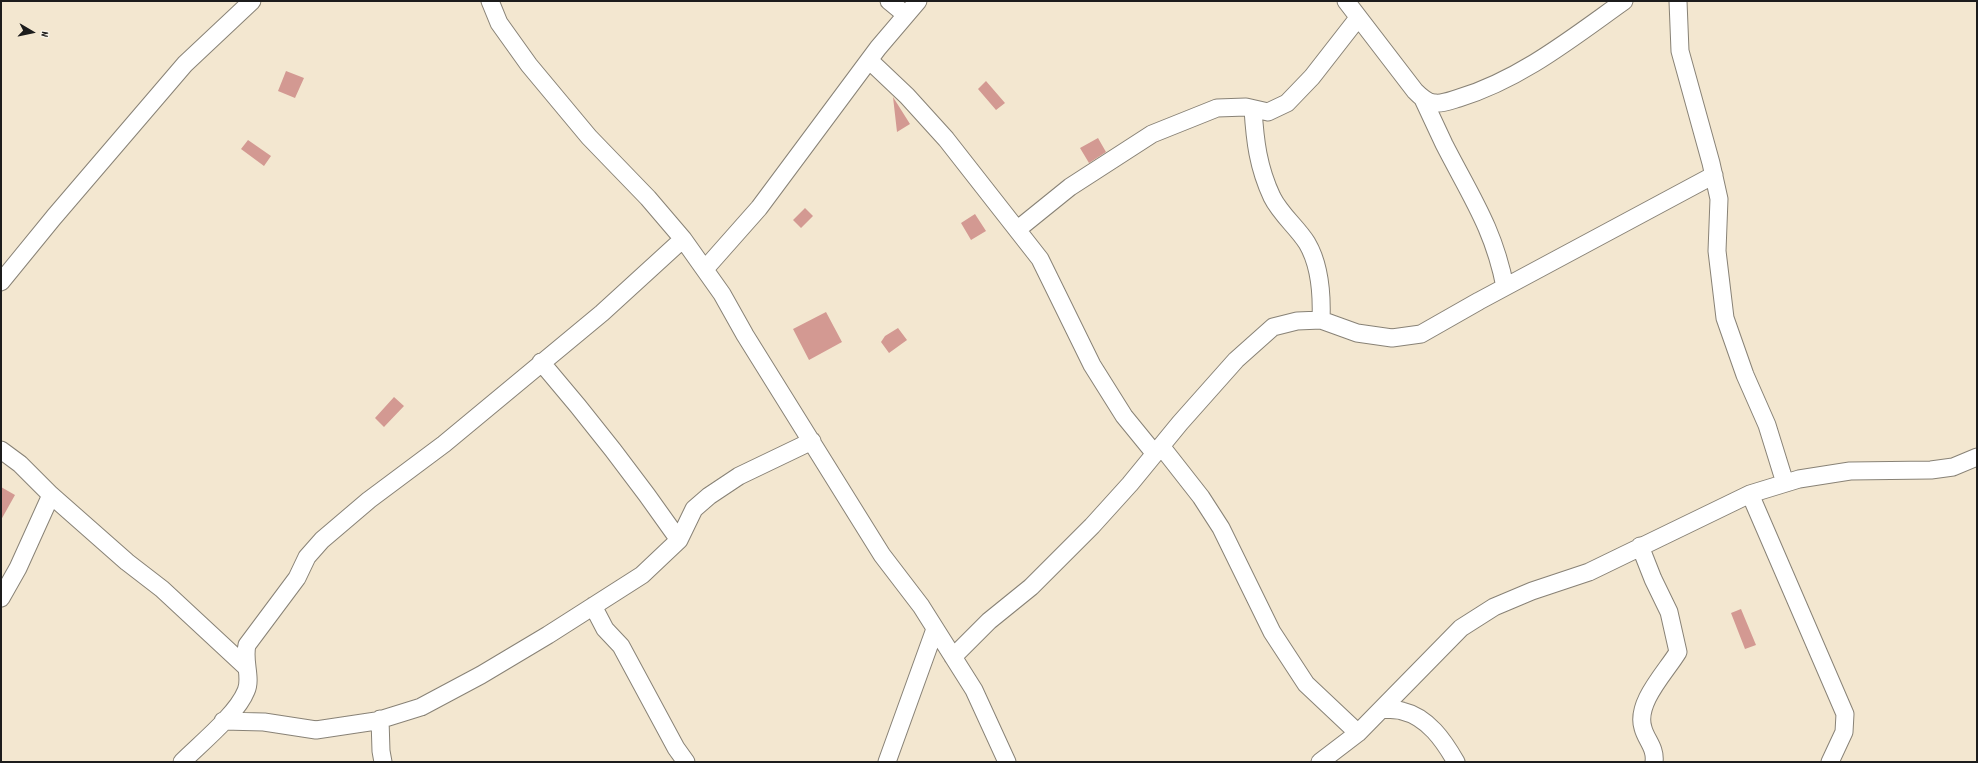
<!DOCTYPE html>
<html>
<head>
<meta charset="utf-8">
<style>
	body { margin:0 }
	#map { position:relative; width:1978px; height:763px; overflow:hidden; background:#f3e7d0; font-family:Dekko,sans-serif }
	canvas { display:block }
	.frame { position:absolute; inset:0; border:2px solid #1c1c1c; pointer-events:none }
	.north { position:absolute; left:12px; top:12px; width:40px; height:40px; -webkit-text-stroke:3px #f7f3e8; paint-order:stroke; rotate:99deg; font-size:11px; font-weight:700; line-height:16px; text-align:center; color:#1c1c1c }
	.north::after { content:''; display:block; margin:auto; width:14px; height:18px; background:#1c1c1c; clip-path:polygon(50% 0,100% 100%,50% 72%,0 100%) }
</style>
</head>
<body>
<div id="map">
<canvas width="1978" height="763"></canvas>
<div class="frame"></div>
<div class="north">N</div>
</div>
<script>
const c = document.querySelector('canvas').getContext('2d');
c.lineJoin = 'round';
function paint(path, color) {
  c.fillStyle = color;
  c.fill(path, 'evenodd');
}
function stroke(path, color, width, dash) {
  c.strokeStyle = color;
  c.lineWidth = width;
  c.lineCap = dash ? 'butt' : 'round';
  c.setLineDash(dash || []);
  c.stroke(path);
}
paint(new Path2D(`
	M 286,71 L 304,78 L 295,98 L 278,91 Z
	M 986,81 L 1005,103 L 996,110 L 978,89 Z
	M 893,97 L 910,124 L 897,132 Z
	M 1098,138 L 1106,152 L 1089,163 L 1080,148 Z
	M 248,140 L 271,156 L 264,166 L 241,149 Z
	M 805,208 L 813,216 L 801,228 L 793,220 Z
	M 975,214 L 986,231 L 971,240 L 961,223 Z
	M 826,312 L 842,342 L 809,360 L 793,329 Z
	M 898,328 L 907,340 L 889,353 L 881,342 L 885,336 Z
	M 394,397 L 404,406 L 384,427 L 375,418 Z
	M 1,487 L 15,495 L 1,520 Z
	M 1741,609 L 1756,645 L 1745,649 L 1731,613 Z`), '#d39992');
const minor = new Path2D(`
	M 490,1 L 499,23 L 529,65 L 589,137 L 648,198 L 683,239 L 722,294 L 745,335 L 882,555 L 921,606 L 974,690 L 1007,762
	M 889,1 L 906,15
	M 1346,1 L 1415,91 C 1421,97 1427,103 1435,103 C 1443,104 1452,100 1459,98 C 1521,79 1572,38 1624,1
	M 1678,1 L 1680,51 L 1711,163 L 1719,199 L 1717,251 L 1725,318 L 1745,375 L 1767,425 L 1785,483
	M 869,60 L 907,96 L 946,139 L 1040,259 L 1092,365 L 1124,416 L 1155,454
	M 1423,99 C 1430,114 1437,129 1444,144 C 1470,195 1494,229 1505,287
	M 1253,109 C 1255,141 1258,167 1272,197 C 1281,215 1297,227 1307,243 C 1320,265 1322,296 1321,320
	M 1018,229 L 1070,187 L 1152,134 L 1217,108 L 1246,107 L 1268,112 L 1287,103 L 1312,77 L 1358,18
	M 705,269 L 759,208 L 878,48 L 918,1
	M 1,282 L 54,217 L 185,64 L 252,1
	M 541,362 C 590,419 636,478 679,540
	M 1161,446 L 1201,497 L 1221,528 L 1272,632 L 1306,684 L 1358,733
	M 1,450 L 20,464 L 51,495 L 127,562 L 162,589 L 246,667
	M 1750,494 L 1845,714 L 1844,732 L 1830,762
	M 1640,546 L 1653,579 L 1669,612 L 1678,652 C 1666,672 1635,703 1643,728 C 1646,740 1656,748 1654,762
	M 1,598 L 18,568 L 51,495
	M 593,606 L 605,629 L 621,646 L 676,748 L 686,762
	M 953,657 L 989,621 L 1031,587 L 1092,526 L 1130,484 L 1180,423 L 1236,360 L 1273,327 L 1297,321 L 1321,320 L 1357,333 L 1392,338 L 1421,334 L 1479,301 L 1714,175
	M 1383,709 C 1389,710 1396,709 1402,711 C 1428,717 1444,741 1456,762
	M 380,719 L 381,751 L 383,762
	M 223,721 L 264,722 L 316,730 L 376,721 L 421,707 L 481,675 L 548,635 L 642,575 L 679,540 L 694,509 L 709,496 L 739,476 L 812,441
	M 182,762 C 200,744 237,714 246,691 C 252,678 243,661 247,645 L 297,578 L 307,557 L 322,540 L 369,500 L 444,444 L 602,313 L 683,239
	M 887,762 L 935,629
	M 1320,762 L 1358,733 L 1461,628 L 1494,607 L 1532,591 L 1589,572 L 1750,494 L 1799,479 L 1850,471 L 1931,470 L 1953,467 L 1977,457`);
stroke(minor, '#888276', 19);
stroke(minor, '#fff', 17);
</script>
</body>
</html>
